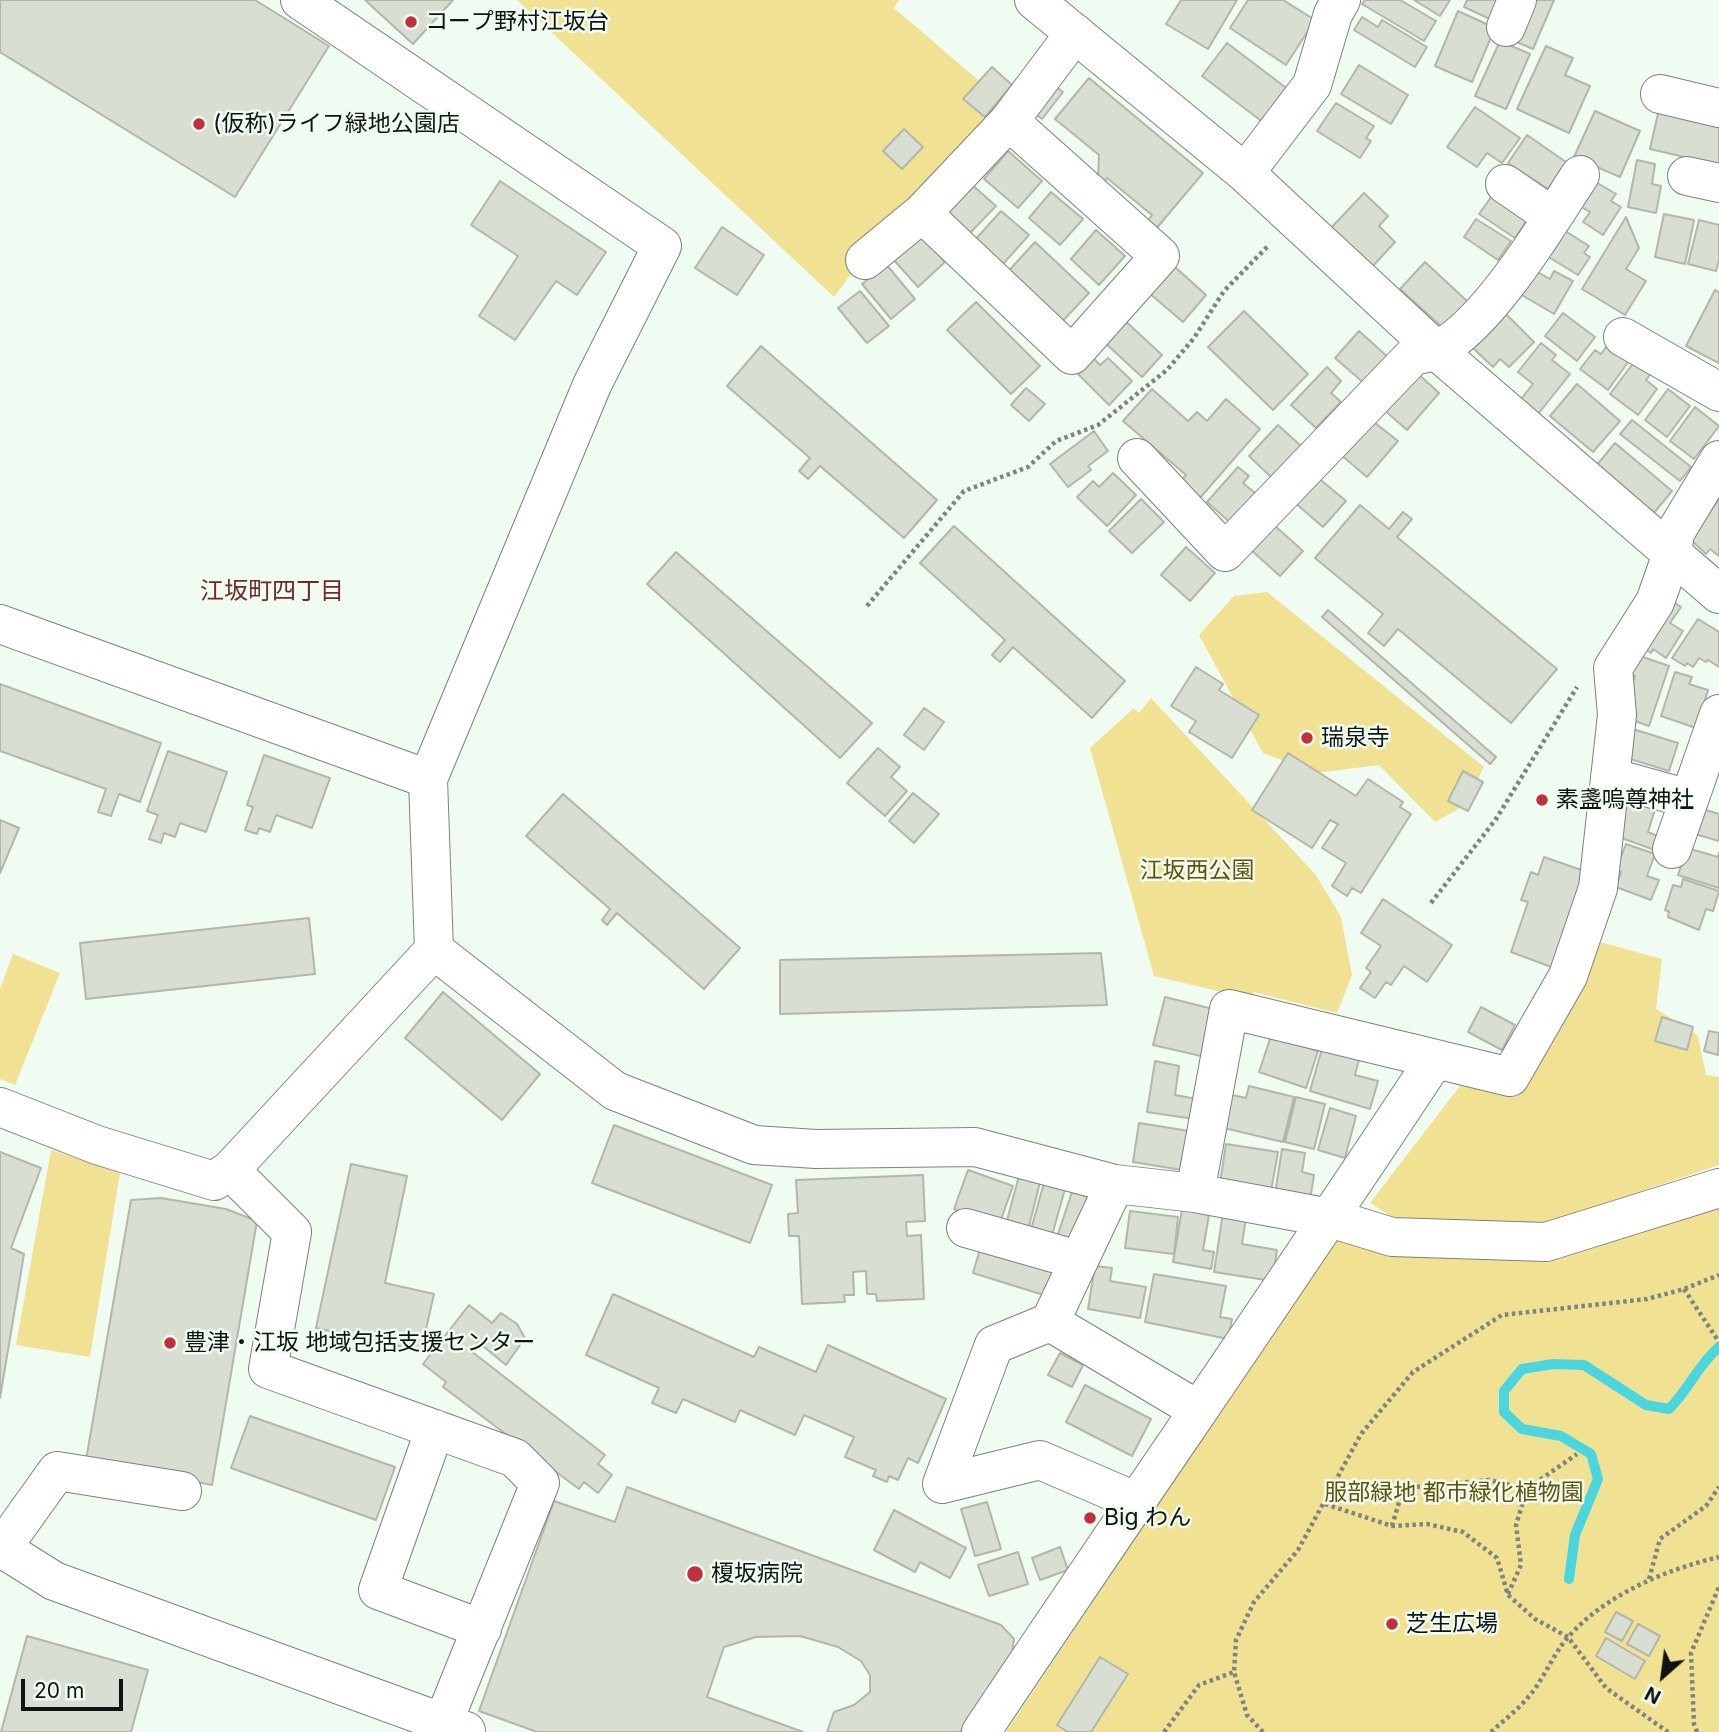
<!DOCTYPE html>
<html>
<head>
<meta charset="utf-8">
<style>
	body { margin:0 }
	#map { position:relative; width:1719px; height:1732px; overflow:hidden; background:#f0fbf1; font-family:Inter,sans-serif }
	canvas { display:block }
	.north { position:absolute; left:1628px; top:1641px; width:70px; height:70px; -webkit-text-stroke:5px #f0fbf1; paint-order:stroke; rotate:208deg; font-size:19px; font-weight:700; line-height:28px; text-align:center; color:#101411 }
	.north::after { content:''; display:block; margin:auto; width:24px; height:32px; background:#101411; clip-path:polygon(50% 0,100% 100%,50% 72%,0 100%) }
	.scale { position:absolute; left:21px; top:1679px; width:102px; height:32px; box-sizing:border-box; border:4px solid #101411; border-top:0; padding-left:9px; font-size:21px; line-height:24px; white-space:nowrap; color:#101411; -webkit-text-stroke:5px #f0fbf1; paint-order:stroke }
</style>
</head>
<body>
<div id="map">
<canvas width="1719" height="1732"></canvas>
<div class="north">N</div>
<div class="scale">20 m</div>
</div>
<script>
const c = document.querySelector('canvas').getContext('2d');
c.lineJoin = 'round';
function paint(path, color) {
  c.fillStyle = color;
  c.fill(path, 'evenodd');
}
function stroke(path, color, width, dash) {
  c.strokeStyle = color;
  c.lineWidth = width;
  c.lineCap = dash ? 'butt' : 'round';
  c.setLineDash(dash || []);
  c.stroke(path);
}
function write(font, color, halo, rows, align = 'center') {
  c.font = font + ' Inter,"Noto Sans JP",sans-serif';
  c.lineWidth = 5;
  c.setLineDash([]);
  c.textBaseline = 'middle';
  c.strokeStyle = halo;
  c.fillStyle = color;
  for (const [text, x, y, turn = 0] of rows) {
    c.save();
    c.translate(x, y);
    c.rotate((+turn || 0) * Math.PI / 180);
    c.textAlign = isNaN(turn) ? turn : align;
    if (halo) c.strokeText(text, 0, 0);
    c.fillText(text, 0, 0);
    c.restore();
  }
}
paint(new Path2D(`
	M 517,0 L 899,0 L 894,8 L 1005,103 L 904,203 L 834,297 Z
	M 1267,592 L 1484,767 L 1464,806 L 1435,822 L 1379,765 L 1316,773 L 1263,753 L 1199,635 L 1234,596 Z
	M 1151,698 L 1316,875 L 1341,917 L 1352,975 L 1337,1013 L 1253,992 L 1252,999 L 1154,976 L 1090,748 L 1134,708 L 1139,713 Z
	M 1600,942 L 1662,959 L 1656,1009 L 1698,1036 L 1706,1075 L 1719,1077 L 1719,1165 L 1534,1227 L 1394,1218 L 1370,1203 L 1463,1082 L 1518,1092 Z
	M 13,954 L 60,973 L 15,1085 L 0,1079 L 0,989 Z
	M 51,1150 L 120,1173 L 90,1357 L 16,1345 Z
	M 1719,1199 L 1719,1732 L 1006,1732 L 1337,1235 L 1396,1251 Z`), '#f1e293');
stroke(new Path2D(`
	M 1569,1579 L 1575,1535 L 1598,1479 L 1591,1454 L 1561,1436 L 1522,1429 L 1504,1412 L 1504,1391 L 1522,1369 L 1553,1364 L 1584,1365 L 1646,1405 L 1669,1409 C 1689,1389 1698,1365 1719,1347`), '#4bd6df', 10);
const building = new Path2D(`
	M 0,0 L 255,0 L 329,46 L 235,197 L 0,52 Z
	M 365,0 L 453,0 L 413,44 Z
	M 1181,0 L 1237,0 L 1208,49 L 1166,24 Z
	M 1248,0 L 1283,0 L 1315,20 L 1286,65 L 1230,28 Z
	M 1365,0 L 1400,0 L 1436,21 L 1424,41 L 1362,4 Z
	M 1414,0 L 1450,0 L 1440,16 Z
	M 1467,0 L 1498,0 L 1490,19 L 1464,7 Z
	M 1521,0 L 1554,0 L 1533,49 L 1505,37 Z
	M 1458,11 L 1495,28 L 1472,82 L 1435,66 Z
	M 1362,17 L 1378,27 L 1382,20 L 1427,47 L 1415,67 L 1354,30 Z
	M 1500,41 L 1530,54 L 1506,109 L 1475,96 Z
	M 1227,43 L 1289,90 L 1264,123 L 1202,76 Z
	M 1546,46 L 1573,58 L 1565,75 L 1590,86 L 1569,133 L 1517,109 Z
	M 1359,65 L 1408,95 L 1391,124 L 1341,94 Z
	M 992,67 L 1012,85 L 985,117 L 963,99 Z
	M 1089,78 L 1203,173 L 1155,230 L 1146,223 L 1152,215 L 1107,178 L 1104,182 L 1098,177 L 1099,155 L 1055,119 Z
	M 1050,82 L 1063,92 L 1042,119 L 1029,109 Z
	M 1336,103 L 1374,126 L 1366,138 L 1371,141 L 1360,158 L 1317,131 Z
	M 1475,107 L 1520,138 L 1502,163 L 1487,153 L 1477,167 L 1447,147 Z
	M 1659,109 L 1719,123 L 1719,165 L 1650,149 Z
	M 1595,111 L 1640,131 L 1620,177 L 1574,157 Z
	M 904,129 L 923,147 L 902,169 L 883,151 Z
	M 1527,135 L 1566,162 L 1548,189 L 1508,163 Z
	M 1008,151 L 1042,181 L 1018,208 L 984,179 Z
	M 1637,160 L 1655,164 L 1652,184 L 1661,186 L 1656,213 L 1628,207 Z
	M 1591,179 L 1616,194 L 1611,201 L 1621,207 L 1603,235 L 1583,222 L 1590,212 L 1576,204 Z
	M 500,181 L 606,252 L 577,295 L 556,281 L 515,340 L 479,316 L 518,256 L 471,225 Z
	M 970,183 L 996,206 L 969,234 L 944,211 Z
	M 1051,192 L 1083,219 L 1060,245 L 1029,218 Z
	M 1364,193 L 1388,216 L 1379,226 L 1395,242 L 1372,267 L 1331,228 Z
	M 1494,193 L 1529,217 L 1515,238 L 1479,214 Z
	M 1001,211 L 1029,235 L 1003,264 L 975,240 Z
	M 1664,214 L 1694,220 L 1685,264 L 1655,257 Z
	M 1626,217 L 1639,248 L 1626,269 L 1646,281 L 1625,315 L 1582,289 Z
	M 1476,219 L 1511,241 L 1498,260 L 1464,237 Z
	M 1699,220 L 1719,225 L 1719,260 L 1716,271 L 1688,264 Z
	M 722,227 L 764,255 L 737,295 L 695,268 Z
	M 1559,227 L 1589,246 L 1584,253 L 1590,257 L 1578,275 L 1542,253 Z
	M 1096,230 L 1125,256 L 1099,285 L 1071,259 Z
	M 921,234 L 945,262 L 918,287 L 893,259 Z
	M 1035,242 L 1089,293 L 1058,326 L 1004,276 Z
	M 1425,262 L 1468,302 L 1443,328 L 1400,289 Z
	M 886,264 L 915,299 L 891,319 L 862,284 Z
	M 1174,266 L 1206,295 L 1183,322 L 1149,293 Z
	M 1534,270 L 1550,279 L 1554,271 L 1573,281 L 1554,314 L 1520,294 Z
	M 1715,290 L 1719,292 L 1719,363 L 1686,346 Z
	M 860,291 L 889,326 L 867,343 L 838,308 Z
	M 976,302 L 1040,366 L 1011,394 L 947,330 Z
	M 1244,311 L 1308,374 L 1273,410 L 1208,347 Z
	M 1505,313 L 1534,342 L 1509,367 L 1500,359 L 1493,367 L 1472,347 Z
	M 1563,313 L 1595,337 L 1577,361 L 1545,336 Z
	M 1122,318 L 1162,355 L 1142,377 L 1102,340 Z
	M 1359,331 L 1389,358 L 1365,384 L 1335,358 Z
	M 1610,342 L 1631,358 L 1608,390 L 1580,369 L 1595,350 L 1601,354 Z
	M 1541,343 L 1556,355 L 1552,360 L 1570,374 L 1535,418 L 1517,404 L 1533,384 L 1518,372 Z
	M 761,346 L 937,500 L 904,538 L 820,466 L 808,479 L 799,471 L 810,458 L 727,386 Z
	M 1638,357 L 1654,370 L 1646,380 L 1657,389 L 1638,415 L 1610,394 Z
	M 1093,358 L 1100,365 L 1108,358 L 1132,381 L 1109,405 L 1078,374 Z
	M 1327,367 L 1341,381 L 1331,393 L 1341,402 L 1316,428 L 1291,405 Z
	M 1415,371 L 1439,393 L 1407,430 L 1382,408 Z
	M 1577,384 L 1620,421 L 1593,452 L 1550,416 Z
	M 1026,388 L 1045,404 L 1029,421 L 1011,405 Z
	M 1152,389 L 1188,421 L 1197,412 L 1207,421 L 1226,399 L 1260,429 L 1199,499 L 1180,482 L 1186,475 L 1123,421 Z
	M 1668,389 L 1690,406 L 1667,437 L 1645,420 Z
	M 1695,407 L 1719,426 L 1694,459 L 1670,441 Z
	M 1370,419 L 1398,441 L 1367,477 L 1340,454 Z
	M 1632,420 L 1691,467 L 1680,481 L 1620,434 Z
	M 1278,425 L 1302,447 L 1273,479 L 1249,456 Z
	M 1094,431 L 1108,451 L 1088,466 L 1091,470 L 1068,487 L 1050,464 Z
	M 1615,443 L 1672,491 L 1653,514 L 1596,466 Z
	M 1238,467 L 1249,476 L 1243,483 L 1260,497 L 1234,526 L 1207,502 Z
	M 1113,473 L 1136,495 L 1107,526 L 1077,497 L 1093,481 L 1099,487 Z
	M 1316,476 L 1346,501 L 1323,527 L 1294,502 Z
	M 1141,499 L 1164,522 L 1132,553 L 1109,531 Z
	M 1719,499 L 1719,556 L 1710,549 L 1706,554 L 1690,539 Z
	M 1360,505 L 1389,529 L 1403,512 L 1412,519 L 1397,537 L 1557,669 L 1511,723 L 1398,629 L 1384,646 L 1368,633 L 1383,614 L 1315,558 Z
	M 1274,525 L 1303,551 L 1280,576 L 1251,550 Z
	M 954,526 L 1125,681 L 1092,718 L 1013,647 L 1000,662 L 992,655 L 1005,640 L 920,563 Z
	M 1186,547 L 1215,573 L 1190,601 L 1161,575 Z
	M 676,552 L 872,723 L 840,758 L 647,584 Z
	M 1666,597 L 1681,607 L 1670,623 L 1683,631 L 1666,658 L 1653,649 L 1651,653 L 1636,643 Z
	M 1328,610 L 1496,757 L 1490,764 L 1322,617 Z
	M 1698,619 L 1719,632 L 1719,667 L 1708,660 L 1706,662 L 1699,658 L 1693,667 L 1687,663 L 1685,666 L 1672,658 Z
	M 1631,653 L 1669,666 L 1649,726 L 1632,720 L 1629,692 L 1635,676 L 1624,673 Z
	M 1196,667 L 1223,684 L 1219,690 L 1259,715 L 1232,758 L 1189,732 L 1196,721 L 1171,706 Z
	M 1675,672 L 1692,677 L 1689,684 L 1708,690 L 1696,728 L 1661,716 Z
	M 0,684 L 161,743 L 140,802 L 119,794 L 111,816 L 98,812 L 106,789 L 0,751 Z
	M 924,708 L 944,722 L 924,750 L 904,735 Z
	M 1633,729 L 1678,743 L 1669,771 L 1624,757 Z
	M 878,748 L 900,767 L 891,777 L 907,791 L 885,816 L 847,783 Z
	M 168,751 L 227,772 L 206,832 L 180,823 L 175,837 L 164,833 L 161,843 L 149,839 L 158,815 L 147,811 Z
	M 1288,753 L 1356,796 L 1368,779 L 1403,802 L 1400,807 L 1411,814 L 1361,893 L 1352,888 L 1347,896 L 1332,886 L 1346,863 L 1322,848 L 1338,824 L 1330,820 L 1312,848 L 1252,810 Z
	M 264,755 L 330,778 L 312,828 L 276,815 L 270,832 L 259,828 L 257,834 L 245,830 L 253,807 L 247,805 Z
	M 1463,771 L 1483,782 L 1468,811 L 1448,801 Z
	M 913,793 L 939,814 L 914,843 L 889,821 Z
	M 563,794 L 740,948 L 704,989 L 617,913 L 607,925 L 602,920 L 610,909 L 526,836 Z
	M 1631,794 L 1657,803 L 1648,832 L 1657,836 L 1652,849 L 1616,836 Z
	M 1703,809 L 1719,814 L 1719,841 L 1695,834 Z
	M 0,820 L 19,828 L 0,873 Z
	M 1626,844 L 1655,854 L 1647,876 L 1659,880 L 1651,900 L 1616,887 L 1621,872 L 1616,870 Z
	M 1687,848 L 1718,857 L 1719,853 L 1719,888 L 1678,875 Z
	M 1544,857 L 1587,872 L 1554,968 L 1511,952 L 1528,902 L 1521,900 L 1531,872 L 1538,875 Z
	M 1683,879 L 1719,891 L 1713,911 L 1706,909 L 1699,930 L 1668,917 L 1669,912 L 1665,910 L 1673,885 L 1681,887 Z
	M 1383,899 L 1452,945 L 1427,982 L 1404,966 L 1391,985 L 1386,982 L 1375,998 L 1360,988 L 1371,972 L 1366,968 L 1381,946 L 1361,933 Z
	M 309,918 L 315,974 L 86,999 L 80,943 Z
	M 1101,953 L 1107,1005 L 780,1014 L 780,960 Z
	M 443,992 L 540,1074 L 502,1120 L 405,1038 Z
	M 1165,997 L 1213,1009 L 1201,1056 L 1153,1045 Z
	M 1481,1007 L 1515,1025 L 1502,1050 L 1468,1032 Z
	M 1662,1017 L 1693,1027 L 1687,1050 L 1655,1041 Z
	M 1709,1031 L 1719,1033 L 1718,1055 L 1704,1051 Z
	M 1271,1036 L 1318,1051 L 1306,1088 L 1259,1072 Z
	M 1325,1038 L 1362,1048 L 1355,1075 L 1378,1081 L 1370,1109 L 1310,1091 Z
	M 1155,1061 L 1179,1066 L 1175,1095 L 1197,1099 L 1194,1119 L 1147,1112 Z
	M 1249,1086 L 1294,1097 L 1283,1142 L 1224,1128 L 1232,1095 L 1246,1098 Z
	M 1296,1097 L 1325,1104 L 1314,1149 L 1285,1142 Z
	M 1330,1108 L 1356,1116 L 1345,1158 L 1318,1150 Z
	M 1139,1123 L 1189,1131 L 1182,1170 L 1133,1162 Z
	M 614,1125 L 772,1185 L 750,1243 L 592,1183 Z
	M 1226,1144 L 1278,1152 L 1271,1191 L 1220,1183 Z
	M 1282,1149 L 1305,1153 L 1302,1172 L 1314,1175 L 1310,1200 L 1275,1194 Z
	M 0,1152 L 41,1168 L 11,1248 L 24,1254 L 0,1398 Z
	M 351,1164 L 407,1176 L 385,1283 L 434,1294 L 421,1351 L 316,1328 Z
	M 968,1170 L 1013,1186 L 999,1225 L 954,1209 Z
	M 923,1175 L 925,1221 L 906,1222 L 907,1236 L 921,1235 L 924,1299 L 877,1301 L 876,1294 L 867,1294 L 866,1271 L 853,1272 L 854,1295 L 844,1295 L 845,1302 L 802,1304 L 799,1236 L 789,1236 L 788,1214 L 798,1213 L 796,1180 Z
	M 1019,1176 L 1040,1182 L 1028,1230 L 1006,1224 Z
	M 1044,1183 L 1065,1189 L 1051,1239 L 1030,1233 Z
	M 1072,1192 L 1089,1197 L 1073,1246 L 1056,1240 Z
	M 161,1198 L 226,1209 L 257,1221 L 212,1485 L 86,1460 L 131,1200 Z
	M 1183,1204 L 1210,1209 L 1203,1250 L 1214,1252 L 1211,1269 L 1173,1262 Z
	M 1130,1211 L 1178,1217 L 1174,1254 L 1125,1248 Z
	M 1223,1213 L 1246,1217 L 1242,1244 L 1277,1250 L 1272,1281 L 1214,1272 Z
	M 983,1239 L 1058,1262 L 1047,1296 L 973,1273 Z
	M 1095,1266 L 1112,1268 L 1110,1281 L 1146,1287 L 1140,1318 L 1088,1309 Z
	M 1154,1274 L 1226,1286 L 1220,1317 L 1232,1319 L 1228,1339 L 1145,1322 Z
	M 613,1294 L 754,1357 L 759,1347 L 816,1372 L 828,1345 L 946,1399 L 918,1463 L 908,1458 L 898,1480 L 889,1476 L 887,1482 L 873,1476 L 876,1470 L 845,1457 L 854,1437 L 804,1415 L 795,1435 L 740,1410 L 735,1422 L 683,1399 L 676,1413 L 652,1403 L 659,1388 L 586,1355 Z
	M 469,1305 L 492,1323 L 501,1313 L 517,1324 L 525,1338 L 506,1365 L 478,1342 L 471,1351 L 605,1455 L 598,1464 L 612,1475 L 598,1493 L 584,1482 L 579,1489 L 443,1387 L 446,1382 L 423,1364 Z
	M 1060,1353 L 1083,1365 L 1072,1387 L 1048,1375 Z
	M 1085,1385 L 1151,1419 L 1132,1456 L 1066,1422 Z
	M 250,1416 L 395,1467 L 376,1520 L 231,1468 Z
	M 627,1487 L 1001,1625 L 1014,1639 L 1012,1654 L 960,1732 L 827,1732 L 834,1712 L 854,1705 L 870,1692 L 870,1675 L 861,1661 L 838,1647 L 800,1636 L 756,1637 L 724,1647 L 707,1697 L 803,1732 L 537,1732 L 479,1711 L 554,1501 L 615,1522 Z
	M 987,1502 L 1001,1549 L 975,1556 L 961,1509 Z
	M 894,1510 L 966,1548 L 950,1578 L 920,1562 L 915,1572 L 874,1550 Z
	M 1060,1547 L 1068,1570 L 1040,1580 L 1032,1558 Z
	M 1018,1552 L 1028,1584 L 989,1596 L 978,1565 Z
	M 1616,1612 L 1633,1621 L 1622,1641 L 1605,1632 Z
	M 1638,1624 L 1660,1636 L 1649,1656 L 1627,1644 Z
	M 27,1636 L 148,1670 L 131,1732 L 1,1732 Z
	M 1606,1638 L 1645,1661 L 1635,1679 L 1596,1656 Z
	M 1100,1657 L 1128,1674 L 1091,1732 L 1068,1732 L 1057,1725 Z`);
paint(building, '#d9ded2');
stroke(building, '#b3b7ab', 2);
const minor = new Path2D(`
	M 300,0 L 662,246 L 592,385 L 428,779 L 434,950 L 615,1091 L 754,1145 L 816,1149 L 975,1147 L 1115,1184
	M 1034,0 L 1245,173 L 1437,351 L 1719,594
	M 1506,27 L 1517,0
	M 1660,94 L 1719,108
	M 1009,121 L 1160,256 L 1072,355 L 922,213 L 1009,121 L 1075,33
	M 1245,173 L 1312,85 L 1333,14 L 1341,0
	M 1687,176 L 1719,183
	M 1505,184 L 1553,217
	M 865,260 L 922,213
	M 1623,337 L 1719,392
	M 1137,458 L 1225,552 L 1413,356 C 1421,354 1431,353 1439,349 C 1489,323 1548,224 1580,175
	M 0,624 L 428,779
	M 1610,777 L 1689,799
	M 1672,849 L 1719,714
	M 0,1107 L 97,1145 L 214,1181 L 230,1170 L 434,950
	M 230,1170 L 292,1232 L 268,1369 L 515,1458 L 540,1483 L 443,1723
	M 1195,1193 L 1229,1009 L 1510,1077 L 1568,976 L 1598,888 L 1617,715 L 1613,668 L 1655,602 L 1672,554 L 1675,533 L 1719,460
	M 966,1228 L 1078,1260
	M 1050,1322 L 1198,1410
	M 435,1429 L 378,1590 L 482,1629
	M 1135,1501 L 1040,1460 L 942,1484 L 994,1345 L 1050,1322 L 1115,1184 L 1195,1193 L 1330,1218 L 1392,1237 L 1546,1242 L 1719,1188
	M 0,1547 L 54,1581 L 466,1731
	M 2,1548 L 57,1471 L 182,1491
	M 981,1732 C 1131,1507 1286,1285 1435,1059`);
stroke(minor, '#7a847b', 40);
stroke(new Path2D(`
	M 867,606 L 964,491 L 1028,467 L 1056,441 L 1098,425 L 1167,370 L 1194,338 L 1224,291 L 1269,245
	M 1431,903 L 1496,819 L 1577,687
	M 1684,1289 L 1719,1342
	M 1325,1504 L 1392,1526 L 1427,1524 L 1463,1532 L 1497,1558 L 1508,1595 L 1535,1619 L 1568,1637 L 1606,1688 L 1668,1732
	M 1392,1526 L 1400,1499 L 1414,1487 L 1489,1480 L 1527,1489
	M 1649,1579 L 1660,1539 L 1706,1506 L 1719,1487
	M 1508,1594 L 1521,1565 L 1516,1525 L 1527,1489 L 1577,1454
	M 1164,1732 L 1199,1685 L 1234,1672
	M 1263,1732 L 1247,1715 L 1234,1672 L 1236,1640 L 1254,1602 L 1298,1550 L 1361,1434 L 1413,1372 L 1502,1315 L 1647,1299 L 1684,1289 L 1719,1275
	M 1491,1732 C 1504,1720 1519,1709 1530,1695 C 1545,1677 1553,1654 1569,1636 C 1607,1594 1665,1570 1719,1557
	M 1697,1732 L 1694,1724 L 1691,1653 L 1719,1587`), '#7e857f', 4.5, [3.5, 3.5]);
stroke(minor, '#fff', 38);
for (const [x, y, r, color] of [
	[411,22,7,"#c1303e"],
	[199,124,7,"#c1303e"],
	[1307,738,7,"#c1303e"],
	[1542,800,7,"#c1303e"],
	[170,1343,7,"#c1303e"],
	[1090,1518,7,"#c1303e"],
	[695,1574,9,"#c1303e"],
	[1392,1624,7,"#c1303e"]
]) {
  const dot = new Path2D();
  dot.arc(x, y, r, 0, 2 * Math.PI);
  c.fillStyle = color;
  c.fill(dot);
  stroke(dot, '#f0fbf1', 2.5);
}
write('23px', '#101411', '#f0fbf1', [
	["コープ野村江坂台",425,22],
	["(仮称)ライフ緑地公園店",213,124],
	["瑞泉寺",1321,738],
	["素盞嗚尊神社",1556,800],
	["豊津・江坂 地域包括支援センター",184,1343],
	["Big わん",1104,1518],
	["榎坂病院",711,1574],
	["芝生広場",1406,1624]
], 'left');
write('23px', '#605307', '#f0fbf1', [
	["江坂西公園",1197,871],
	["服部緑地 都市緑化植物園",1454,1493]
]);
write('24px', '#6f292c', '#f0fbf1', [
	["江坂町四丁目",272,592]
]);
</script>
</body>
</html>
